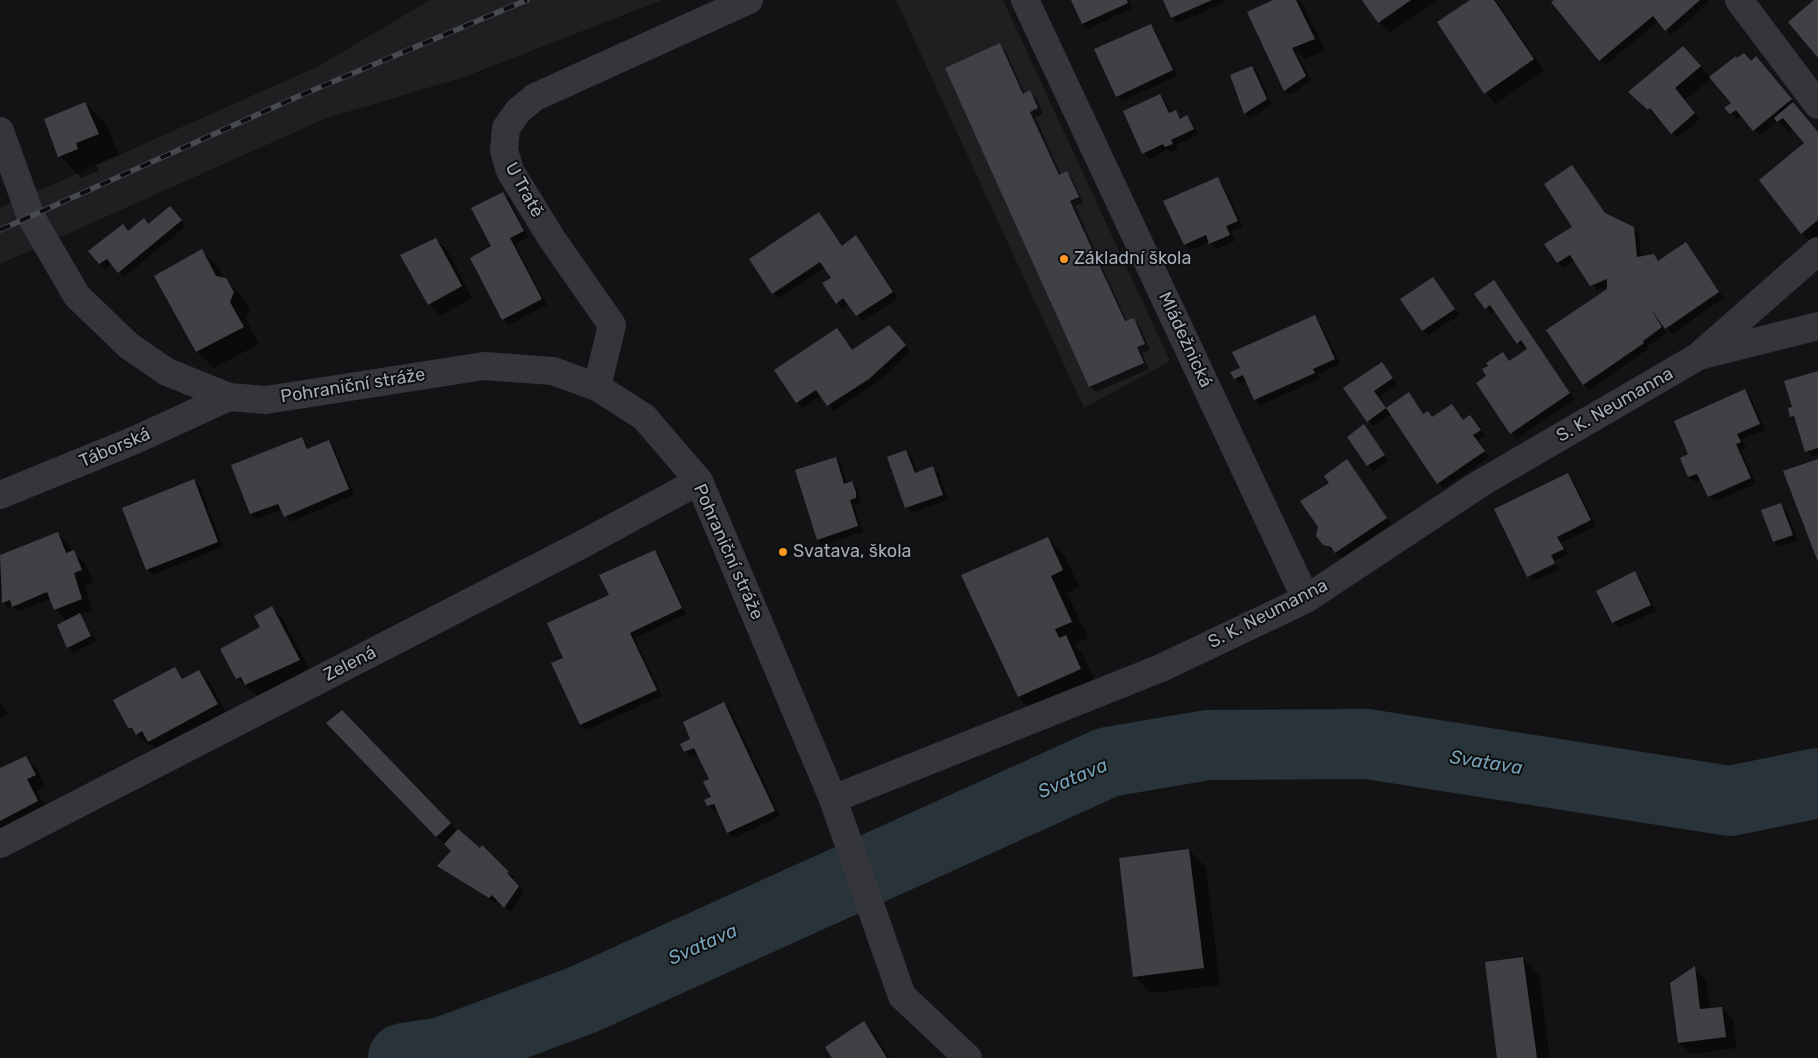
<!DOCTYPE html>
<html>
<head>
<meta charset="utf-8">
<style>
	body { margin:0 }
	canvas { display:block; background:#131315 }
</style>
</head>
<body>
<canvas width="1818" height="1058"></canvas>
<script>
const c = document.querySelector('canvas').getContext('2d');
c.lineJoin = 'round';
function paint(path, color) {
  c.fillStyle = color;
  c.fill(path, 'evenodd');
}
function stroke(path, color, width, dash) {
  c.strokeStyle = color;
  c.lineWidth = width;
  c.lineCap = dash ? 'butt' : 'round';
  c.setLineDash(dash || []);
  c.stroke(path);
}
function write(font, color, halo, rows, align = 'center') {
  c.font = font + ' Rubik,sans-serif';
  c.lineWidth = 4;
  c.setLineDash([]);
  c.textBaseline = 'middle';
  c.strokeStyle = halo;
  c.fillStyle = color;
  for (const [text, x, y, turn = 0] of rows) {
    c.save();
    c.translate(x, y);
    c.rotate((+turn || 0) * Math.PI / 180);
    c.textAlign = isNaN(turn) ? turn : align;
    if (halo) c.strokeText(text, 0, 0);
    c.fillText(text, 0, 0);
    c.restore();
  }
}
paint(new Path2D(`
	M 430,0 L 662,0 L 464,77 L 324,119 L 0,264 L 0,208 L 319,66 Z
	M 896,0 L 1003,0 L 1170,361 L 1084,408 Z`), '#1f1f22');
paint(new Path2D(`
	M 1072,0 L 1129,0 L 1133,8 L 1088,29 L 1083,24 Z
	M 1164,0 L 1223,0 L 1224,3 L 1177,23 L 1172,17 Z
	M 1276,0 L 1299,0 L 1303,4 L 1325,50 L 1305,59 L 1295,50 L 1311,81 L 1290,95 L 1285,90 Z
	M 1364,0 L 1439,0 L 1390,33 L 1379,22 Z
	M 1473,0 L 1496,0 L 1544,71 L 1496,104 L 1485,93 Z
	M 1556,0 L 1708,0 L 1710,2 L 1671,35 L 1659,21 L 1605,65 Z
	M 1150,25 L 1156,31 L 1177,76 L 1122,101 L 1117,96 Z
	M 999,45 L 1005,50 L 1025,94 L 1030,92 L 1036,97 L 1043,114 L 1035,117 L 1061,175 L 1066,173 L 1072,178 L 1083,203 L 1075,206 L 1127,322 L 1133,320 L 1139,325 L 1150,350 L 1142,353 L 1149,369 L 1096,392 L 1091,387 L 946,69 Z
	M 1683,47 L 1711,78 L 1751,62 L 1762,63 L 1818,132 L 1818,240 L 1813,244 L 1802,233 L 1806,143 L 1794,129 L 1789,132 L 1778,121 L 1759,135 L 1742,115 L 1737,119 L 1726,108 L 1732,103 L 1712,78 L 1685,100 L 1700,119 L 1678,138 L 1661,120 L 1660,121 L 1630,92 Z
	M 1252,67 L 1258,73 L 1272,104 L 1250,119 L 1245,113 L 1231,76 Z
	M 1159,95 L 1165,101 L 1171,113 L 1175,111 L 1182,119 L 1187,116 L 1199,134 L 1176,145 L 1178,149 L 1171,152 L 1168,149 L 1149,159 L 1143,153 Z
	M 85,103 L 106,124 L 119,155 L 96,165 L 99,171 L 81,178 L 60,156 L 45,120 Z
	M 1572,166 L 1606,215 L 1633,228 L 1639,234 L 1641,257 L 1653,256 L 1659,262 L 1686,244 L 1724,298 L 1672,334 L 1663,325 L 1667,333 L 1647,347 L 1648,349 L 1589,390 L 1584,384 L 1608,286 L 1597,291 L 1575,260 L 1564,268 L 1558,262 L 1574,227 Z
	M 1218,178 L 1223,184 L 1243,227 L 1231,231 L 1235,241 L 1216,249 L 1209,242 L 1191,250 L 1185,245 L 1165,202 Z
	M 503,193 L 509,199 L 528,237 L 515,244 L 547,305 L 509,325 L 503,319 L 493,247 Z
	M 176,214 L 186,226 L 124,277 L 112,264 L 105,269 L 100,263 L 143,219 L 149,225 Z
	M 819,214 L 843,246 L 855,237 L 861,242 L 898,298 L 862,321 L 849,304 L 842,308 L 837,303 L 832,278 L 825,267 L 778,298 L 773,293 Z
	M 436,239 L 447,250 L 472,298 L 440,316 L 429,304 Z
	M 202,251 L 219,268 L 224,279 L 242,296 L 250,310 L 246,319 L 259,344 L 214,368 L 197,352 L 155,276 Z
	M 1433,279 L 1459,315 L 1429,335 L 1423,330 Z
	M 1494,282 L 1575,399 L 1517,439 L 1477,384 L 1488,376 L 1489,366 L 1503,353 L 1510,362 L 1528,349 L 1526,346 L 1523,348 L 1518,343 L 1496,311 L 1491,314 L 1476,294 Z
	M 1314,316 L 1320,322 L 1340,364 L 1317,375 L 1320,378 L 1261,405 L 1255,399 L 1247,381 L 1240,384 L 1235,378 L 1241,368 Z
	M 837,330 L 853,351 L 894,332 L 910,352 L 875,384 L 834,411 L 821,396 L 802,408 L 775,370 Z
	M 1382,364 L 1397,384 L 1379,397 L 1387,409 L 1409,394 L 1424,414 L 1428,412 L 1433,418 L 1452,405 L 1464,421 L 1470,417 L 1476,422 L 1485,436 L 1478,440 L 1489,457 L 1443,489 L 1391,414 L 1373,426 L 1345,388 Z
	M 1818,373 L 1818,455 L 1812,456 L 1806,451 L 1798,423 L 1791,417 L 1793,407 Z
	M 1744,391 L 1750,396 L 1765,430 L 1742,439 L 1746,448 L 1741,450 L 1756,484 L 1714,502 L 1709,496 L 1701,480 L 1695,482 L 1689,477 L 1690,455 Z
	M 1364,426 L 1389,461 L 1373,471 L 1348,437 Z
	M 302,438 L 309,449 L 329,442 L 334,447 L 354,495 L 290,522 L 282,510 L 257,519 L 251,513 Z
	M 906,451 L 912,457 L 917,473 L 933,468 L 938,473 L 948,500 L 912,513 L 906,507 Z
	M 836,458 L 841,464 L 847,484 L 852,483 L 857,488 L 861,503 L 854,505 L 863,532 L 823,545 L 818,539 Z
	M 1347,461 L 1391,524 L 1342,558 L 1324,544 L 1331,483 Z
	M 1567,475 L 1573,480 L 1596,526 L 1562,542 L 1568,554 L 1528,575 Z
	M 194,481 L 200,486 L 223,547 L 152,575 L 147,569 Z
	M 1780,505 L 1786,510 L 1798,541 L 1780,547 L 1774,542 L 1763,511 Z
	M 58,534 L 69,545 L 72,552 L 85,563 L 93,582 L 85,585 L 93,611 L 80,615 L 96,641 L 74,653 L 68,647 L 67,621 L 55,609 L 50,599 L 18,611 L 13,606 L 8,608 L 0,596 L 0,556 Z
	M 1048,539 L 1065,556 L 1079,587 L 1067,593 L 1088,638 L 1074,645 L 1082,653 L 1097,686 L 1035,713 L 1019,697 Z
	M 654,552 L 660,557 L 686,614 L 635,638 L 662,696 L 586,730 L 581,725 L 610,595 Z
	M 1557,564 L 1560,569 L 1534,581 L 1529,577 Z
	M 1634,573 L 1640,578 L 1656,611 L 1619,628 L 1613,622 L 1598,591 Z
	M 272,608 L 283,619 L 311,672 L 258,696 L 237,679 L 222,650 L 262,627 Z
	M 174,669 L 185,679 L 199,671 L 210,683 L 228,716 L 160,753 L 151,744 L 148,745 L 129,728 Z
	M 0,701 L 8,714 L 0,719 Z
	M 724,704 L 730,709 L 780,816 L 734,838 L 728,832 L 718,810 L 713,811 L 706,801 L 712,798 L 710,780 L 698,754 L 690,757 L 685,751 Z
	M 354,723 L 458,831 L 480,849 L 482,847 L 514,878 L 512,879 L 524,892 L 510,912 L 498,900 L 495,903 L 439,866 L 452,851 L 436,836 Z
	M 25,758 L 37,769 L 46,787 L 37,791 L 49,812 L 0,838 L 0,770 Z
	M 1189,850 L 1206,867 L 1220,985 L 1151,993 L 1134,976 Z
	M 1523,958 L 1539,975 L 1550,1058 L 1499,1058 Z
	M 1694,968 L 1706,979 L 1710,1009 L 1721,1008 L 1733,1019 L 1737,1048 L 1691,1054 L 1680,1043 Z
	M 863,1023 L 875,1034 L 890,1058 L 834,1058 Z`), '#0007');
stroke(new Path2D(`
	M 403,1058 L 443,1052 L 582,1000 L 1108,762 L 1208,745 L 1367,744 L 1730,801 L 1818,783`), '#28343a', 70);
paint(new Path2D(`
	M 1071,0 L 1127,0 L 1128,3 L 1082,24 Z
	M 1163,0 L 1212,0 L 1171,18 Z
	M 1273,0 L 1296,0 L 1315,39 L 1292,48 L 1306,76 L 1284,91 L 1247,12 Z
	M 1362,0 L 1411,0 L 1378,23 Z
	M 1470,0 L 1494,0 L 1534,59 L 1484,94 L 1437,22 Z
	M 1554,0 L 1700,0 L 1665,31 L 1653,16 L 1599,61 L 1551,2 Z
	M 1814,0 L 1818,0 L 1818,58 L 1788,22 Z
	M 1151,24 L 1173,70 L 1116,97 L 1094,49 Z
	M 1000,43 L 1023,94 L 1030,90 L 1038,108 L 1030,112 L 1059,175 L 1067,171 L 1079,197 L 1070,201 L 1125,321 L 1134,318 L 1145,344 L 1137,347 L 1144,363 L 1089,387 L 945,68 Z
	M 1683,46 L 1701,66 L 1675,88 L 1695,113 L 1671,134 L 1650,108 L 1648,110 L 1628,92 Z
	M 1744,53 L 1751,61 L 1756,56 L 1792,99 L 1753,131 L 1736,110 L 1730,114 L 1724,108 L 1731,103 L 1709,77 L 1736,56 L 1737,58 Z
	M 1252,66 L 1267,99 L 1244,114 L 1230,75 Z
	M 1160,94 L 1169,113 L 1176,110 L 1180,119 L 1187,115 L 1194,129 L 1171,140 L 1173,144 L 1165,147 L 1163,144 L 1142,154 L 1123,111 Z
	M 85,102 L 99,134 L 76,143 L 78,149 L 58,157 L 44,119 Z
	M 1793,102 L 1818,132 L 1818,220 L 1801,234 L 1759,180 L 1804,143 L 1783,118 L 1777,122 L 1774,118 Z
	M 1572,165 L 1605,213 L 1634,227 L 1637,257 L 1654,254 L 1658,261 L 1686,242 L 1719,292 L 1665,329 L 1650,308 L 1662,327 L 1643,341 L 1644,343 L 1583,385 L 1546,330 L 1607,289 L 1607,279 L 1590,286 L 1570,255 L 1557,263 L 1544,244 L 1572,227 L 1544,184 Z
	M 1218,177 L 1238,221 L 1226,226 L 1230,235 L 1209,244 L 1206,235 L 1184,245 L 1163,201 Z
	M 503,192 L 524,231 L 510,238 L 542,299 L 502,320 L 470,258 L 491,246 L 471,208 Z
	M 170,206 L 182,220 L 118,273 L 107,259 L 99,264 L 88,251 L 123,224 L 128,231 L 144,218 L 148,224 Z
	M 819,212 L 842,246 L 856,235 L 893,292 L 856,316 L 843,298 L 836,304 L 822,283 L 831,278 L 820,262 L 772,294 L 749,259 Z
	M 436,238 L 462,286 L 428,305 L 400,255 Z
	M 202,249 L 216,276 L 226,278 L 234,292 L 230,302 L 244,327 L 196,352 L 154,276 Z
	M 1433,277 L 1455,309 L 1422,331 L 1400,299 Z
	M 1494,280 L 1570,393 L 1510,434 L 1476,383 L 1486,376 L 1482,369 L 1488,366 L 1486,363 L 1503,352 L 1509,361 L 1527,349 L 1521,340 L 1517,344 L 1490,305 L 1485,309 L 1474,294 Z
	M 1315,315 L 1335,359 L 1313,369 L 1315,373 L 1254,400 L 1243,375 L 1234,379 L 1230,372 L 1240,368 L 1232,352 Z
	M 889,325 L 906,345 L 869,379 L 827,406 L 816,390 L 796,403 L 774,370 L 837,328 L 852,350 Z
	M 1382,362 L 1393,378 L 1374,391 L 1386,408 L 1367,422 L 1343,388 Z
	M 1818,371 L 1818,448 L 1805,452 L 1794,416 L 1790,417 L 1788,408 L 1792,407 L 1784,381 Z
	M 1745,389 L 1760,424 L 1737,434 L 1741,442 L 1736,444 L 1751,478 L 1708,497 L 1697,474 L 1688,477 L 1680,458 L 1688,454 L 1674,421 Z
	M 1409,392 L 1423,414 L 1428,411 L 1432,417 L 1452,404 L 1463,420 L 1470,415 L 1481,430 L 1473,435 L 1485,451 L 1437,484 L 1386,408 Z
	M 1364,424 L 1385,455 L 1367,466 L 1347,437 Z
	M 302,437 L 307,449 L 329,440 L 349,489 L 284,517 L 278,504 L 250,514 L 231,465 Z
	M 906,450 L 915,473 L 933,466 L 943,495 L 905,508 L 887,457 Z
	M 836,457 L 844,484 L 852,481 L 856,492 L 856,498 L 850,500 L 858,526 L 817,540 L 795,470 Z
	M 1347,459 L 1387,518 L 1335,553 L 1331,547 L 1323,545 L 1316,536 L 1318,527 L 1300,501 L 1329,483 L 1324,476 Z
	M 1818,459 L 1818,562 L 1783,471 Z
	M 1568,473 L 1591,520 L 1557,537 L 1564,549 L 1551,555 L 1555,563 L 1527,577 L 1494,509 Z
	M 194,479 L 218,542 L 146,570 L 122,508 Z
	M 1781,503 L 1793,535 L 1773,542 L 1761,510 Z
	M 58,532 L 66,553 L 74,550 L 82,570 L 74,573 L 82,599 L 54,610 L 47,592 L 12,607 L 10,600 L 2,603 L 0,555 Z
	M 1048,537 L 1063,570 L 1051,576 L 1072,622 L 1055,629 L 1059,638 L 1066,635 L 1081,669 L 1018,697 L 961,575 Z
	M 655,550 L 682,608 L 630,633 L 657,690 L 580,725 L 551,663 L 563,658 L 547,623 L 609,595 L 599,575 Z
	M 1635,571 L 1651,605 L 1612,623 L 1596,591 Z
	M 272,606 L 300,660 L 245,685 L 241,677 L 236,679 L 220,649 L 260,627 L 254,616 Z
	M 80,613 L 91,636 L 67,648 L 57,625 Z
	M 175,667 L 182,679 L 199,670 L 218,704 L 148,742 L 142,731 L 136,735 L 132,728 L 128,728 L 113,700 Z
	M 724,702 L 775,811 L 727,833 L 714,804 L 707,806 L 704,800 L 711,797 L 703,782 L 709,779 L 694,748 L 684,752 L 680,744 L 690,739 L 683,722 Z
	M 342,710 L 451,823 L 436,837 L 326,723 Z
	M 26,756 L 36,775 L 27,779 L 38,801 L 0,821 L 0,768 Z
	M 458,829 L 480,848 L 482,845 L 509,872 L 507,873 L 519,886 L 504,908 L 492,895 L 489,898 L 437,866 L 451,851 L 444,844 Z
	M 1189,849 L 1204,968 L 1133,977 L 1119,858 Z
	M 1523,957 L 1537,1058 L 1497,1058 L 1485,962 Z
	M 1695,966 L 1700,1009 L 1722,1007 L 1726,1037 L 1678,1043 L 1670,983 Z
	M 864,1021 L 887,1058 L 832,1058 L 825,1047 Z`), '#3f4145');
stroke(new Path2D(`
	M 1025,0 L 1306,599
	M 1739,0 L 1818,105
	M 0,131 L 31,217 L 77,296 L 129,346 L 167,372 L 229,397 L 266,400 L 484,366 L 553,371 L 597,387 L 644,417 L 699,481 L 833,799 L 902,996 L 968,1058
	M 1702,353 L 1818,251
	M 597,387 L 612,325 L 552,239 L 510,171 L 504,150 L 506,128 L 518,111 L 535,97 L 749,0
	M 0,495 L 135,440 L 229,397
	M 833,799 L 1161,668 L 1306,599 L 1481,483 L 1699,356 L 1818,326
	M 0,844 L 579,546 L 699,481`), '#34363b', 28);
const rail = new Path2D(`
	M 0,230 L 299,96 L 527,0`);
stroke(rail, '#474a50', 5.5);
stroke(rail, '#0e0e10', 4, [11]);
for (const [x, y, r, color] of [
	[1064,259,5,"#ff9821"],
	[783,552,5,"#ff9821"]
]) {
  const dot = new Path2D();
  dot.arc(x, y, r, 0, 2 * Math.PI);
  c.fillStyle = color;
  c.fill(dot);
  stroke(dot, '#0e0e10', 2);
}
write('18px', '#a3acb7', '#0e0e10', [
	["U Tratě",524,190,61],
	["Mládežnická",1185,340,65],
	["Pohraniční stráže",353,386,-9],
	["S. K. Neumanna",1615,405,-30],
	["Táborská",115,448,-23],
	["Pohraniční stráže",728,552,66],
	["S. K. Neumanna",1268,614,-27],
	["Zelená",350,664,-27]
]);
write('18px', '#a3acb7', '#0e0e10', [
	["Základní škola",1074,259],
	["Svatava, škola",793,552]
], 'left');
write('italic 19px', '#76a0b6', '#0e0e10', [
	["Svatava",1486,763,9],
	["Svatava",1073,779,-23],
	["Svatava",703,945,-24]
]);
</script>
</body>
</html>
